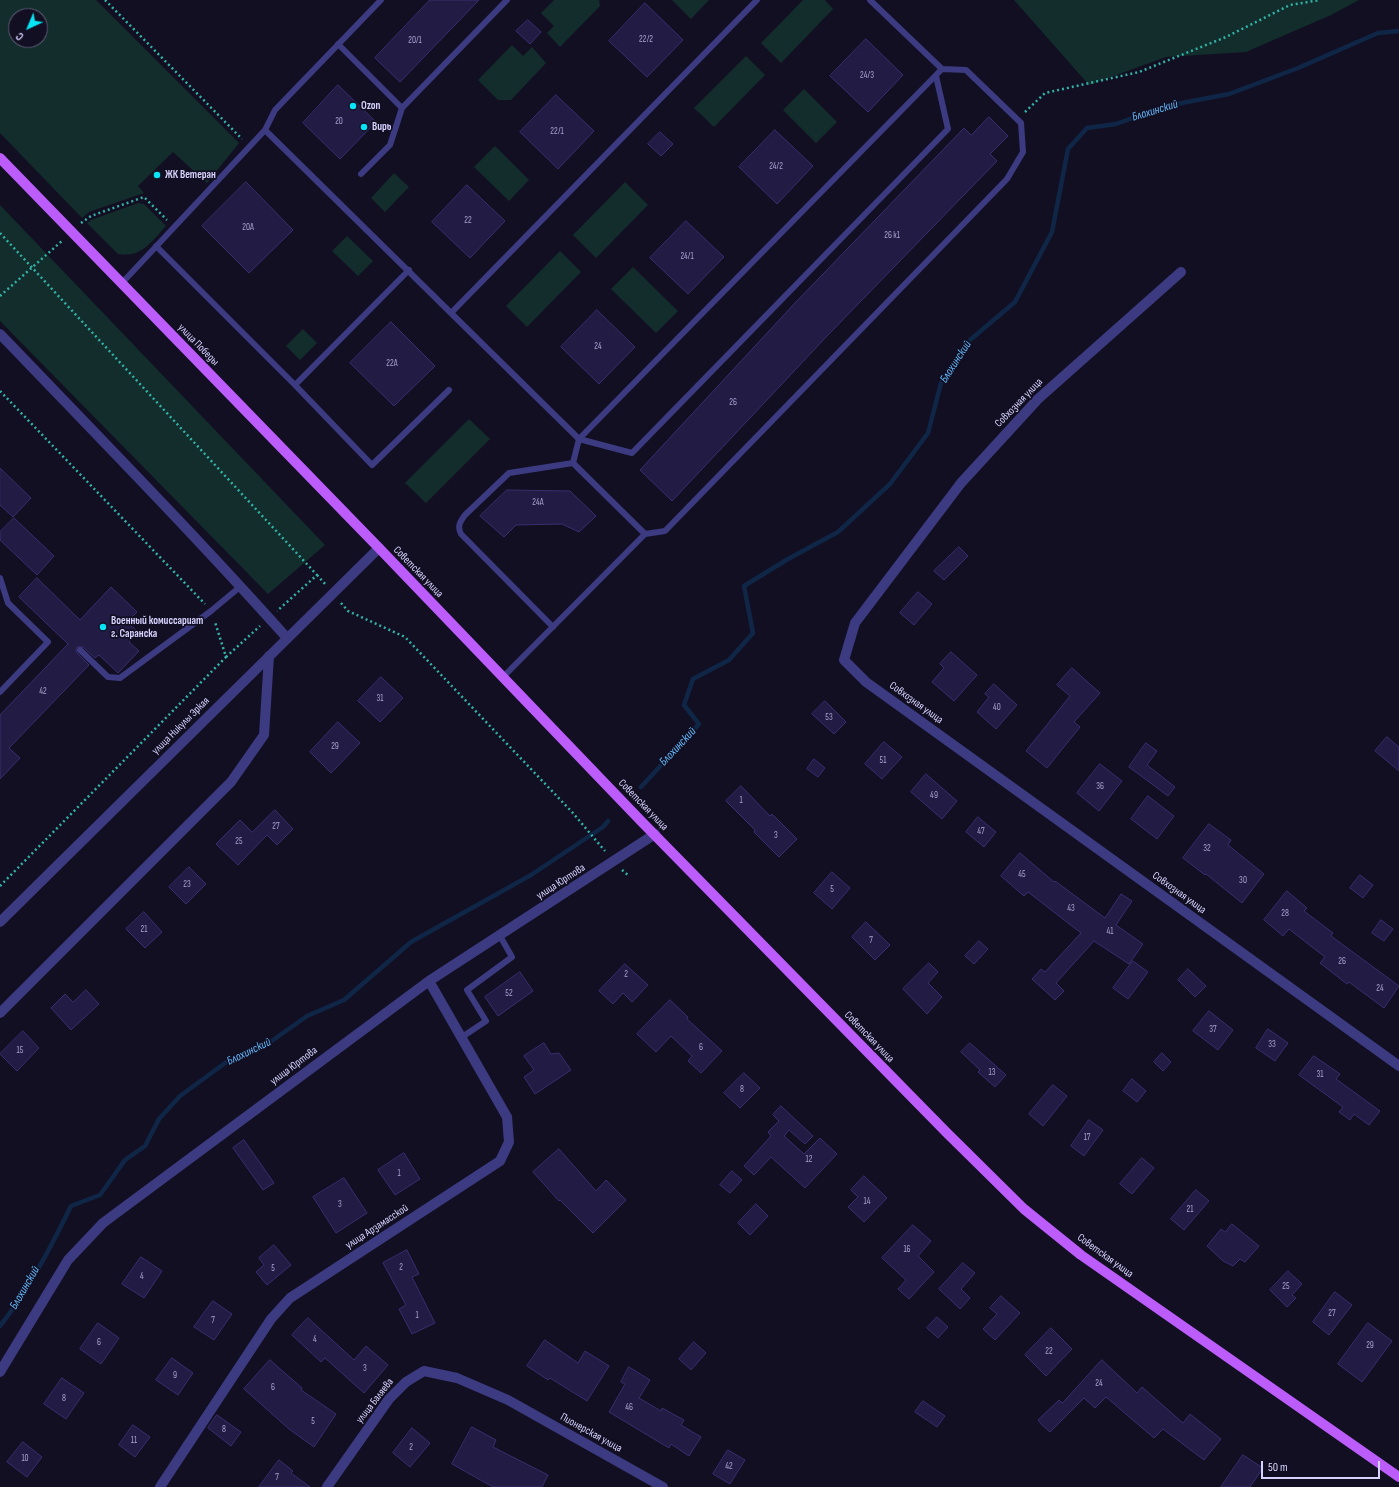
<!DOCTYPE html>
<html>
<head>
<meta charset="utf-8">
<style>
	body { margin:0 }
	#map { position:relative; width:1399px; height:1487px; overflow:hidden; background:#120f23; font-family:"Sofia Sans Condensed",sans-serif }
	canvas { display:block }
	.north { position:absolute; left:8px; top:8px; width:40px; height:40px; box-sizing:border-box; background:#120f23; border:1px solid #605d7b; border-radius:50%; rotate:224deg; font-size:11px; font-weight:700; line-height:16px; text-align:center; color:#d6d2fe }
	.north::after { content:''; display:block; margin:auto; width:14px; height:18px; background:#06e4f5; clip-path:polygon(50% 0,100% 100%,50% 72%,0 100%) }
	.scale { position:absolute; left:1261px; top:1461px; width:119px; height:18px; box-sizing:border-box; border:2px solid #d6d2fe; border-top:0; padding-left:5px; font-size:12px; line-height:14px; white-space:nowrap; color:#d6d2fe; -webkit-text-stroke:3px #120f23; paint-order:stroke }
</style>
</head>
<body>
<div id="map">
<canvas width="1399" height="1487"></canvas>
<div class="north">С</div>
<div class="scale">50 m</div>
</div>
<script>
const c = document.querySelector('canvas').getContext('2d');
c.lineJoin = 'round';
function paint(path, color) {
  c.fillStyle = color;
  c.fill(path, 'evenodd');
}
function stroke(path, color, width, dash) {
  c.strokeStyle = color;
  c.lineWidth = width;
  c.lineCap = dash ? 'butt' : 'round';
  c.setLineDash(dash || []);
  c.stroke(path);
}
function write(font, color, halo, rows, align = 'center') {
  c.font = font + ' "Sofia Sans Condensed",sans-serif';
  c.lineWidth = 3.5;
  c.setLineDash([]);
  c.textBaseline = 'middle';
  c.strokeStyle = halo;
  c.fillStyle = color;
  for (const [text, x, y, turn = 0] of rows) {
    c.save();
    c.translate(x, y);
    c.rotate((+turn || 0) * Math.PI / 180);
    c.textAlign = isNaN(turn) ? turn : align;
    if (halo) c.strokeText(text, 0, 0);
    c.fillText(text, 0, 0);
    c.restore();
  }
}
paint(new Path2D(`
	M 0,0 L 96,0 L 239,143 L 207,183 L 173,152 L 138,186 L 144,193 L 89,212 L 82,218 L 0,133 ZM 16,16 L 40,16 L 40,40 L 16,40 Z
	M 554,0 L 599,0 L 600,6 L 560,47 L 547,33 L 554,26 L 541,13 Z
	M 672,0 L 709,0 L 691,19 Z
	M 803,0 L 825,0 L 833,9 L 781,63 L 761,43 Z
	M 1014,0 L 1359,0 L 1331,15 L 1246,52 L 1166,57 L 1089,85 Z
	M 512,45 L 523,56 L 532,47 L 546,63 L 511,100 L 498,100 L 478,80 Z
	M 746,56 L 765,75 L 714,127 L 694,108 Z
	M 804,89 L 837,122 L 816,143 L 783,110 Z
	M 495,146 L 529,180 L 509,201 L 474,167 Z
	M 394,173 L 409,187 L 385,212 L 371,198 Z
	M 625,182 L 648,205 L 596,258 L 573,235 Z
	M 138,203 L 144,204 L 166,226 C 151,242 142,258 118,254 L 87,223 L 91,220 Z
	M 0,205 L 325,545 L 268,594 L 0,321 Z
	M 347,236 L 373,261 L 358,276 L 332,251 Z
	M 560,251 L 581,272 L 527,327 L 506,306 Z
	M 633,267 L 678,311 L 656,333 L 611,289 Z
	M 303,329 L 317,343 L 300,360 L 286,346 Z
	M 469,419 L 490,439 L 426,503 L 405,483 Z`), '#122d2b');
stroke(new Path2D(`
	M 641,787 L 699,724 L 684,705 L 693,679 L 729,660 L 753,633 L 744,586 L 788,559 L 838,532 L 890,484 L 928,433 L 941,383 L 970,340 L 1015,302 L 1052,232 L 1068,149 L 1087,128 L 1116,124 L 1166,106 L 1229,94 L 1298,68 L 1378,33 L 1399,31
	M 0,1326 C 29,1289 51,1247 71,1206 L 100,1195 L 125,1160 L 145,1146 L 159,1119 L 180,1096 L 232,1058 L 266,1045 L 307,1016 L 344,1000 L 411,942 L 531,875 L 603,827 L 608,821`), '#0f2647', 4.5);
const building = new Path2D(`
	M 430,0 L 479,0 L 400,82 L 375,58 Z
	M 645,3 L 683,40 L 647,77 L 609,41 Z
	M 528,20 L 541,32 L 530,44 L 516,31 Z
	M 866,39 L 903,75 L 868,112 L 830,76 Z
	M 338,85 L 376,122 L 340,159 L 303,123 Z
	M 556,95 L 594,131 L 558,169 L 520,132 Z
	M 989,117 L 1008,136 L 990,154 L 997,161 L 827,336 L 672,501 L 640,470 L 794,304 L 964,128 L 971,135 Z
	M 775,130 L 813,166 L 777,204 L 739,167 Z
	M 660,132 L 673,144 L 661,156 L 648,144 Z
	M 246,182 L 293,230 L 249,273 L 202,226 Z
	M 467,185 L 505,221 L 470,258 L 432,222 Z
	M 686,221 L 724,257 L 688,294 L 650,258 Z
	M 597,310 L 635,347 L 599,384 L 561,347 Z
	M 391,322 L 435,366 L 394,406 L 350,363 Z
	M 0,468 L 31,498 L 13,517 L 0,505 Z
	M 507,490 L 570,491 L 596,516 L 579,532 L 562,524 L 516,525 L 504,537 L 480,516 Z
	M 14,518 L 54,556 L 37,575 L 0,540 L 0,532 Z
	M 959,547 L 968,556 L 944,580 L 934,571 Z
	M 37,578 L 80,620 L 111,587 L 137,612 L 127,622 L 138,632 L 129,642 L 139,651 L 118,673 L 99,655 L 95,658 L 83,647 L 77,647 L 76,649 L 77,653 L 89,665 L 9,748 L 20,758 L 0,779 L 0,715 L 68,644 L 19,597 Z
	M 918,592 L 932,604 L 914,625 L 900,613 Z
	M 951,652 L 977,675 L 954,701 L 932,682 L 944,668 L 940,664 Z
	M 1072,668 L 1100,693 L 1074,722 L 1080,727 L 1047,768 L 1026,751 L 1070,696 L 1057,685 Z
	M 381,677 L 403,698 L 380,722 L 358,701 Z
	M 994,684 L 1017,705 L 996,729 L 977,712 L 989,697 L 985,694 Z
	M 825,701 L 846,722 L 834,734 L 812,714 Z
	M 338,722 L 360,743 L 331,773 L 310,752 Z
	M 1387,737 L 1399,747 L 1399,771 L 1375,751 Z
	M 884,742 L 902,757 L 882,779 L 865,764 Z
	M 1146,743 L 1157,751 L 1147,765 L 1175,787 L 1168,796 L 1129,767 Z
	M 814,759 L 825,768 L 818,777 L 807,769 Z
	M 1100,764 L 1122,781 L 1099,811 L 1077,793 Z
	M 926,774 L 957,801 L 942,819 L 911,792 Z
	M 741,786 L 770,816 L 772,814 L 797,839 L 779,857 L 754,832 L 755,830 L 726,801 Z
	M 1148,796 L 1174,816 L 1157,839 L 1131,819 Z
	M 275,810 L 293,829 L 277,845 L 267,835 L 238,865 L 216,844 L 240,820 L 252,832 Z
	M 978,817 L 996,832 L 984,847 L 966,832 Z
	M 1209,824 L 1231,840 L 1228,845 L 1264,874 L 1242,903 L 1206,874 L 1205,875 L 1183,858 Z
	M 1020,853 L 1054,882 L 1055,881 L 1105,918 L 1121,894 L 1132,901 L 1116,925 L 1143,944 L 1129,964 L 1094,941 L 1056,983 L 1064,991 L 1055,1000 L 1032,979 L 1041,969 L 1045,972 L 1081,933 L 1028,892 L 1024,896 L 1001,876 Z
	M 189,867 L 206,884 L 186,904 L 169,887 Z
	M 832,872 L 850,888 L 832,909 L 814,893 Z
	M 1360,875 L 1373,885 L 1363,898 L 1350,888 Z
	M 1287,891 L 1307,908 L 1304,911 L 1333,933 L 1331,936 L 1399,986 L 1384,1008 L 1349,982 L 1347,984 L 1320,963 L 1325,957 L 1289,929 L 1283,936 L 1264,920 Z
	M 144,912 L 162,932 L 145,948 L 126,929 Z
	M 1381,920 L 1393,929 L 1384,941 L 1372,933 Z
	M 866,922 L 890,945 L 875,960 L 852,937 Z
	M 979,941 L 988,949 L 974,964 L 965,956 Z
	M 1133,961 L 1148,972 L 1128,999 L 1113,988 Z
	M 929,963 L 938,972 L 928,983 L 942,997 L 927,1014 L 903,989 Z
	M 625,964 L 648,985 L 632,1002 L 623,993 L 613,1004 L 599,991 Z
	M 1188,969 L 1206,986 L 1195,997 L 1178,980 Z
	M 520,972 L 533,991 L 498,1016 L 485,997 Z
	M 86,990 L 99,1004 L 71,1030 L 51,1008 L 65,994 L 73,1002 Z
	M 670,1000 L 688,1017 L 687,1019 L 722,1051 L 701,1073 L 688,1061 L 692,1056 L 671,1036 L 656,1052 L 637,1034 Z
	M 1209,1011 L 1233,1030 L 1218,1050 L 1193,1031 Z
	M 1268,1029 L 1288,1043 L 1275,1061 L 1256,1048 Z
	M 23,1031 L 39,1048 L 17,1071 L 0,1054 Z
	M 544,1043 L 551,1054 L 559,1053 L 571,1070 L 535,1094 L 524,1077 L 534,1070 L 524,1056 Z
	M 970,1043 L 1006,1075 L 995,1087 L 978,1072 L 980,1070 L 961,1052 Z
	M 1162,1053 L 1171,1062 L 1163,1071 L 1154,1062 Z
	M 1314,1056 L 1340,1074 L 1336,1079 L 1380,1111 L 1369,1125 L 1354,1114 L 1350,1120 L 1339,1112 L 1343,1107 L 1299,1075 Z
	M 744,1073 L 760,1088 L 740,1108 L 724,1093 Z
	M 1132,1079 L 1146,1091 L 1137,1102 L 1123,1091 Z
	M 1053,1085 L 1067,1096 L 1043,1126 L 1029,1114 Z
	M 781,1106 L 813,1136 L 805,1144 L 789,1130 L 784,1136 L 804,1154 L 820,1138 L 837,1154 L 805,1188 L 771,1157 L 754,1175 L 744,1166 L 771,1136 L 768,1132 L 779,1121 L 773,1115 Z
	M 1089,1120 L 1103,1130 L 1084,1156 L 1071,1146 Z
	M 244,1140 L 274,1183 L 263,1190 L 233,1148 Z
	M 559,1149 L 596,1191 L 606,1180 L 626,1200 L 593,1233 L 560,1200 L 559,1201 L 533,1172 Z
	M 404,1153 L 420,1179 L 395,1195 L 378,1170 Z
	M 1142,1158 L 1154,1168 L 1132,1194 L 1120,1184 Z
	M 732,1171 L 742,1180 L 730,1193 L 720,1185 Z
	M 864,1176 L 887,1198 L 864,1222 L 848,1207 L 858,1197 L 851,1190 Z
	M 344,1178 L 367,1213 L 336,1233 L 313,1197 Z
	M 1196,1190 L 1209,1201 L 1184,1230 L 1171,1219 Z
	M 756,1204 L 768,1216 L 750,1235 L 738,1223 Z
	M 1232,1224 L 1259,1246 L 1245,1262 L 1240,1259 L 1233,1266 L 1223,1261 L 1207,1246 L 1221,1229 L 1225,1232 Z
	M 913,1225 L 931,1241 L 918,1256 L 934,1272 L 909,1299 L 898,1289 L 906,1280 L 882,1258 Z
	M 274,1245 L 291,1265 L 267,1285 L 256,1272 L 264,1265 L 259,1258 Z
	M 407,1250 L 419,1274 L 412,1277 L 435,1323 L 412,1334 L 399,1309 L 406,1305 L 383,1263 Z
	M 141,1257 L 162,1271 L 144,1298 L 122,1284 Z
	M 963,1263 L 975,1273 L 961,1289 L 970,1298 L 960,1309 L 939,1289 Z
	M 1288,1271 L 1302,1284 L 1292,1295 L 1296,1298 L 1287,1307 L 1270,1290 Z
	M 1335,1292 L 1352,1305 L 1329,1335 L 1313,1322 Z
	M 1001,1296 L 1020,1313 L 995,1340 L 983,1329 L 997,1314 L 990,1308 Z
	M 213,1301 L 232,1314 L 214,1340 L 194,1327 Z
	M 937,1317 L 948,1327 L 938,1338 L 927,1328 Z
	M 308,1318 L 354,1360 L 366,1346 L 388,1365 L 364,1393 L 325,1358 L 321,1362 L 292,1335 Z
	M 98,1323 L 119,1338 L 101,1364 L 80,1349 Z
	M 1368,1323 L 1392,1341 L 1362,1382 L 1338,1364 Z
	M 1051,1328 L 1072,1349 L 1046,1376 L 1025,1355 Z
	M 545,1340 L 578,1363 L 585,1351 L 609,1366 L 587,1401 L 550,1378 L 548,1380 L 527,1366 Z
	M 694,1342 L 706,1353 L 691,1370 L 679,1359 Z
	M 172,1358 L 193,1373 L 178,1395 L 156,1380 Z
	M 270,1360 L 302,1388 L 301,1390 L 336,1414 L 314,1447 L 289,1429 L 244,1389 Z
	M 1102,1360 L 1137,1393 L 1142,1387 L 1183,1423 L 1190,1414 L 1221,1439 L 1204,1460 L 1163,1429 L 1154,1438 L 1106,1397 L 1095,1408 L 1084,1398 L 1050,1432 L 1042,1425 L 1038,1420 L 1059,1400 L 1062,1403 Z
	M 629,1367 L 650,1380 L 639,1398 L 661,1411 L 662,1408 L 684,1420 L 681,1425 L 701,1437 L 689,1456 L 671,1444 L 669,1448 L 609,1412 L 625,1384 L 621,1382 Z
	M 62,1378 L 84,1393 L 66,1419 L 44,1404 Z
	M 923,1401 L 945,1416 L 937,1427 L 915,1412 Z
	M 217,1415 L 241,1432 L 231,1446 L 208,1428 Z
	M 133,1425 L 150,1437 L 135,1457 L 119,1445 Z
	M 472,1427 L 496,1440 L 493,1447 L 548,1475 L 542,1487 L 493,1487 L 452,1464 Z
	M 412,1428 L 430,1443 L 410,1467 L 393,1453 Z
	M 23,1442 L 42,1457 L 27,1477 L 7,1462 Z
	M 728,1450 L 745,1460 L 730,1484 L 713,1474 Z
	M 1243,1455 L 1263,1468 L 1250,1487 L 1221,1487 Z
	M 279,1460 L 293,1471 L 291,1473 L 310,1487 L 259,1487 Z`);
paint(building, '#221b44');
stroke(building, '#392e6f', 1);
stroke(new Path2D(`
	M 105,0 L 242,139
	M 1025,112 L 1045,93 L 1139,72 L 1226,37 L 1290,5 L 1320,0
	M 81,223 L 91,216 L 144,197 L 167,220
	M 0,233 L 317,575 L 277,611
	M 0,296 L 63,240
	M 0,391 L 205,604
	M 317,575 L 326,585
	M 341,603 L 348,611 L 405,637 L 572,812 L 605,851
	M 226,657 L 260,626
	M 622,870 L 629,876
	M 0,886 L 226,657 L 215,622`), '#32b2a7', 2.5, [2, 3]);
stroke(new Path2D(`
	M 338,44 L 402,108
	M 265,130 L 579,439 L 942,69 L 870,0
	M 361,174 L 390,145 L 402,108 L 507,0
	M 156,246 L 295,385
	M 409,270 L 295,385 L 372,465 L 449,390
	M 121,284 L 265,130 L 275,110 L 381,0
	M 452,312 L 757,0
	M 645,534 L 665,531 L 1007,179 L 1023,152 L 1021,123 L 966,70 L 942,69
	M 0,578 L 8,603 L 48,642 L 0,692
	M 553,627 L 461,534 C 457,526 460,522 465,515 L 509,473 L 573,463
	M 80,650 L 108,677 L 120,678 L 211,611 L 241,586
	M 503,677 L 645,534 L 573,463 L 579,439 L 632,453 L 948,129 L 936,76
	M 462,1037 L 486,1021 L 467,990 L 512,957 L 500,936`), '#3c3b81', 6);
stroke(new Path2D(`
	M 1181,272 L 1038,399 L 961,483 L 855,623 L 844,660 L 866,682 L 1399,1066
	M 0,334 C 97,435 194,534 287,638
	M 0,922 L 379,548
	M 0,1013 L 231,782 L 264,735 L 269,656
	M 0,1372 L 68,1260 L 103,1223 L 429,981 L 655,834
	M 160,1487 L 271,1319 L 290,1298 L 500,1161 L 509,1142 L 507,1117 L 429,981
	M 327,1487 L 389,1399 L 406,1382 L 424,1371 L 457,1378 L 508,1400 L 663,1487`), '#3c3b81', 10);
stroke(new Path2D(`
	M 0,158 L 379,548 L 641,821 L 947,1133 L 1024,1209 L 1081,1255 L 1399,1477`), '#bb5cfb', 10);
for (const [x, y, r, color] of [
	[353,106,4,"#06e4f5"],
	[364,127,4,"#06e4f5"],
	[157,175,4,"#06e4f5"],
	[103,627,4,"#06e4f5"]
]) {
  const dot = new Path2D();
  dot.arc(x, y, r, 0, 2 * Math.PI);
  c.fillStyle = color;
  c.fill(dot);
  stroke(dot, '#120f23', 1.5);
}
write('9px', '#a9a4d0', null, [
	["22/2",646,40],
	["20/1",415,41],
	["24/3",867,76],
	["20",339,122],
	["22/1",557,132],
	["24/2",776,167],
	["22",468,221],
	["20А",248,228],
	["26 к1",892,236],
	["24/1",687,257],
	["24",598,347],
	["22А",392,364],
	["26",733,403],
	["24А",538,503],
	["42",43,692],
	["31",380,699],
	["40",997,708],
	["53",829,718],
	["29",335,747],
	["51",883,761],
	["36",1100,787],
	["49",934,796],
	["1",741,801],
	["27",276,827],
	["47",981,832],
	["3",776,836],
	["25",239,842],
	["32",1207,849],
	["45",1022,875],
	["30",1243,881],
	["23",187,885],
	["5",832,890],
	["43",1071,909],
	["28",1285,914],
	["21",144,930],
	["41",1110,932],
	["7",871,941],
	["26",1342,962],
	["2",626,975],
	["24",1380,989],
	["52",509,994],
	["37",1213,1030],
	["33",1272,1045],
	["6",701,1048],
	["15",20,1051],
	["13",992,1073],
	["31",1320,1075],
	["8",742,1090],
	["17",1087,1138],
	["12",809,1160],
	["1",399,1174],
	["14",867,1202],
	["3",340,1205],
	["21",1190,1210],
	["16",907,1250],
	["2",401,1268],
	["5",273,1269],
	["4",142,1277],
	["25",1286,1287],
	["27",1332,1314],
	["1",417,1316],
	["7",213,1321],
	["4",315,1340],
	["6",99,1343],
	["29",1370,1346],
	["22",1049,1352],
	["3",365,1369],
	["9",175,1376],
	["24",1099,1384],
	["6",273,1388],
	["8",64,1399],
	["46",629,1408],
	["5",313,1422],
	["8",224,1430],
	["11",134,1441],
	["2",411,1448],
	["10",25,1459],
	["42",729,1467],
	["7",277,1478]
]);
write('bold 11px', '#d6d2fe', '#120f23', [
	["Ozon",361,106],
	["Вирь",372,127],
	["ЖК Ветеран",165,175],
	["Военный комиссариат",111,621],
	["г. Саранска",111,634]
], 'left');
write('11px', '#d6d2fe', '#120f23', [
	["улица Победы",198,345,46],
	["Совхозная улица",1019,403,-46],
	["Советская улица",418,572,46],
	["Совхозная улица",916,703,36],
	["улица Никулы Эркая",181,726,-45],
	["Советская улица",643,805,46],
	["улица Юртова",561,882,-33],
	["Совхозная улица",1179,893,36],
	["Советская улица",869,1037,46],
	["улица Юртова",294,1066,-37],
	["улица Арзамасской",377,1227,-33],
	["Советская улица",1105,1256,36],
	["улица Баляева",375,1401,-52],
	["Пионерская улица",591,1433,29]
]);
write('italic 12px', '#63b9fb', '#120f23', [
	["Блохинский",1155,111,-17],
	["Блохинский",956,362,-57],
	["Блохинский",678,747,-47],
	["Блохинский",249,1052,-26],
	["Блохинский",25,1288,-60]
]);
</script>
</body>
</html>
